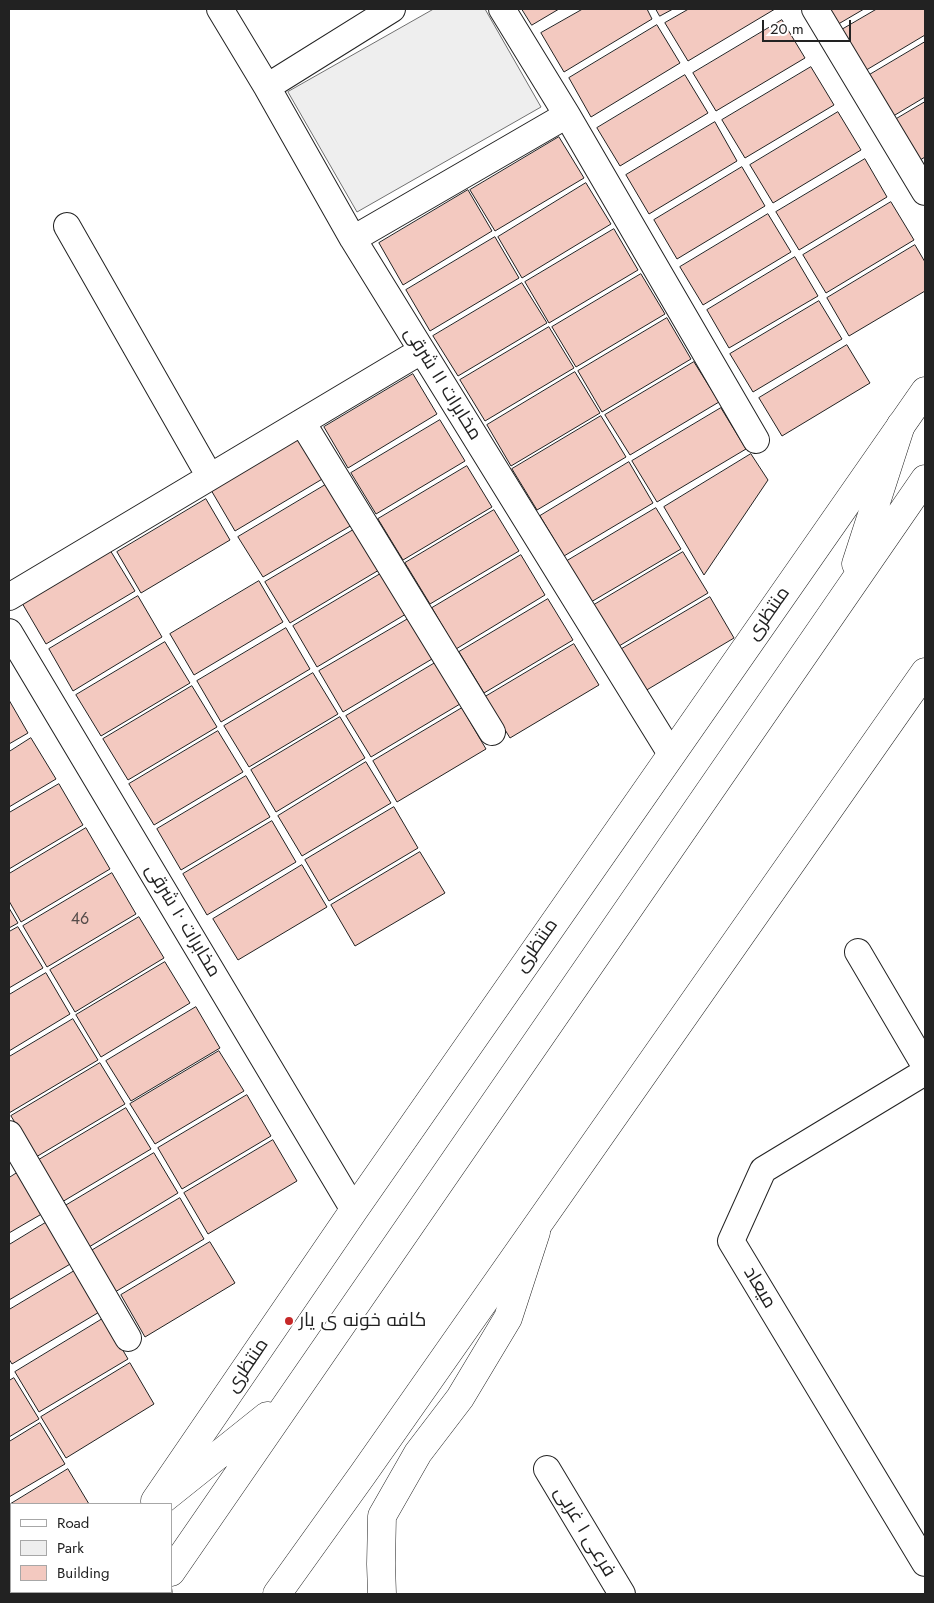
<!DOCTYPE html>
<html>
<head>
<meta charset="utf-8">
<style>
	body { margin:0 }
	#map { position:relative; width:934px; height:1603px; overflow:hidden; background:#fff; font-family:Jost,sans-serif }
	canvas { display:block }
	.frame { position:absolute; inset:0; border:10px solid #222; pointer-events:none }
	.legend { position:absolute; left:10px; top:1503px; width:162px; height:90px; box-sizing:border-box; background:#fff; border:1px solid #a7a7a7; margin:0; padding:6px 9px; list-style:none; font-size:15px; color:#222 }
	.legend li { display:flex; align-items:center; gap:10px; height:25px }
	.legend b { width:25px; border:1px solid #a7a7a7 }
	.scale { position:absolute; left:762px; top:20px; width:89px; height:22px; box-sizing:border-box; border:2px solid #222; border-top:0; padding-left:6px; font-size:15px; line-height:18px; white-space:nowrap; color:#222; -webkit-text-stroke:4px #fff; paint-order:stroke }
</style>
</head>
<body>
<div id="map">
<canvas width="934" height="1603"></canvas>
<div class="frame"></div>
<ul class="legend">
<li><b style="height:6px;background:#fff"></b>Road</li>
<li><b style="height:14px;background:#eee"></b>Park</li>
<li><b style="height:14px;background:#f3c9c0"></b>Building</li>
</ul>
<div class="scale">20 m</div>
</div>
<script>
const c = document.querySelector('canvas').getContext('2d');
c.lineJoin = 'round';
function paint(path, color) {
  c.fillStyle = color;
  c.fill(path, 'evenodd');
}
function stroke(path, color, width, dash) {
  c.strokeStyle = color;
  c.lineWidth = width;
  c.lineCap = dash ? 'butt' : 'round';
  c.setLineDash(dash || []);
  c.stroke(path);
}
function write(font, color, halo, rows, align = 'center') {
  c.font = font + ' Jost,Cairo,sans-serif';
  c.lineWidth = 4;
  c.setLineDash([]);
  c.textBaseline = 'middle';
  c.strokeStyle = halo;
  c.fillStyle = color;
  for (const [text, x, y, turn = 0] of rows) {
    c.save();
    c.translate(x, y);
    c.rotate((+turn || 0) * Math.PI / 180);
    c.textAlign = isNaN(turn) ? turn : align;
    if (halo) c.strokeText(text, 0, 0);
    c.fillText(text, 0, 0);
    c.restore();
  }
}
const green = new Path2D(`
	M 434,9 L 485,9 L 541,107 L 357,212 L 288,92 Z`);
paint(green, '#eee');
stroke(green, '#6f6f6f', 1);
const building = new Path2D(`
	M 522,9 L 559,9 L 532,25 Z
	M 583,9 L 647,9 L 652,19 L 564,72 L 541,33 Z
	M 656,9 L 673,9 L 660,16 Z
	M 689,9 L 775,9 L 688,61 L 665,23 Z
	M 825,9 L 864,9 L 835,26 Z
	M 877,9 L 925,9 L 925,35 L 863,72 L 838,32 Z
	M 782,20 L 805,58 L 716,111 L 693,73 Z
	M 657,25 L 680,63 L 591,117 L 569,78 Z
	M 925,42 L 925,97 L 890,118 L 866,77 Z
	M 811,67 L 834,105 L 745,158 L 722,120 Z
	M 685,75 L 708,113 L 620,166 L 597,128 Z
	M 925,102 L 925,157 L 917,162 L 893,121 Z
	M 838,112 L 861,150 L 773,203 L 750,165 Z
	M 715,122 L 737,161 L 649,214 L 626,175 Z
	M 559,137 L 584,178 L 495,231 L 470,190 Z
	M 865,159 L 887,197 L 799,250 L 776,212 Z
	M 742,167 L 765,206 L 677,259 L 654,220 Z
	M 586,183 L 611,224 L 522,278 L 498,237 Z
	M 468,190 L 492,231 L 403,285 L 379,243 Z
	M 891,202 L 914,240 L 826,293 L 803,255 Z
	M 768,214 L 791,252 L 703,305 L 680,267 Z
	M 614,229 L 638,270 L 549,323 L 525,282 Z
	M 495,237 L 519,278 L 430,331 L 406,290 Z
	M 915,245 L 925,262 L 925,291 L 849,336 L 827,298 Z
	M 795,257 L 818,296 L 729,348 L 707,310 Z
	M 641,274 L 665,314 L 576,367 L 552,327 Z
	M 522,283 L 547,323 L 458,376 L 433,336 Z
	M 819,301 L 842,339 L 753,392 L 730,354 Z
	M 667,318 L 691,359 L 602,412 L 578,371 Z
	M 549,327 L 574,368 L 485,421 L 460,380 Z
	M 847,345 L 870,383 L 782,436 L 759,398 Z
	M 694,362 L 719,402 L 630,455 L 605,415 Z
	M 575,372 L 600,413 L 511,466 L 487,425 Z
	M 413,374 L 437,414 L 348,468 L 324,427 Z
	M 721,408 L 746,449 L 657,502 L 632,461 Z
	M 601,416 L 626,457 L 537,510 L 512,469 Z
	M 440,420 L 465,461 L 376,514 L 351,473 Z
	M 300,437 L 324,478 L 235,531 L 211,490 Z
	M 751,454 L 768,480 L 704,575 L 664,507 Z
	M 629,462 L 653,503 L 564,556 L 540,516 Z
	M 467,466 L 492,507 L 403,560 L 378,519 Z
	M 327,484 L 352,525 L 263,577 L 238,537 Z
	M 206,499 L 230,540 L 141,593 L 117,552 Z
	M 656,508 L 681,549 L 591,602 L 567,561 Z
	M 494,510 L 519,551 L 430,604 L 405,563 Z
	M 355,529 L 379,570 L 290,623 L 265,582 Z
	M 110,550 L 135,591 L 46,644 L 22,603 Z
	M 683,552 L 708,593 L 619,646 L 594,605 Z
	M 521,555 L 545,595 L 456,649 L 432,608 Z
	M 382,573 L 406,614 L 317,667 L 293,626 Z
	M 259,581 L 283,622 L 194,675 L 170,634 Z
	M 138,596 L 162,637 L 73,691 L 49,649 Z
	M 710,597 L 734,638 L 645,691 L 620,650 Z
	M 548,599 L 573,640 L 484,693 L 459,652 Z
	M 408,619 L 432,659 L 343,712 L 319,671 Z
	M 286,628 L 310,669 L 221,722 L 197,681 Z
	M 165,642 L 190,683 L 101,736 L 76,695 Z
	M 574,644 L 599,685 L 510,738 L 485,697 Z
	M 435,663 L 460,704 L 371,757 L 346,716 Z
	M 313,673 L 338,714 L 249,767 L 224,726 Z
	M 192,686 L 217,727 L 128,780 L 103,739 Z
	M 9,700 L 28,733 L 9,744 Z
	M 462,708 L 486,749 L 397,802 L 373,761 Z
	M 340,717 L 365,758 L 276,812 L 251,770 Z
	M 218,731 L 243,772 L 154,825 L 129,784 Z
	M 31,738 L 56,779 L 9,807 L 9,752 Z
	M 366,762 L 391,803 L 302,856 L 278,816 Z
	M 246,776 L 270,817 L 181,870 L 157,829 Z
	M 59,784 L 83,825 L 9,869 L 9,813 Z
	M 394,807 L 418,848 L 329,901 L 305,860 Z
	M 272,821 L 296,862 L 207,915 L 183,874 Z
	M 86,828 L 110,869 L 21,922 L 9,901 L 9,874 Z
	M 420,852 L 445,893 L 355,946 L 331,905 Z
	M 302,865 L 327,907 L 238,960 L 213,919 Z
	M 112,873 L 136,914 L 47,967 L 23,926 Z
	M 9,908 L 18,923 L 9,928 Z
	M 139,917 L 164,958 L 75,1012 L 50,970 Z
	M 18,927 L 43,968 L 9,988 L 9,932 Z
	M 165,962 L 190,1003 L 101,1057 L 76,1015 Z
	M 46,973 L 70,1014 L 9,1051 L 9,995 Z
	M 196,1007 L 220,1048 L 131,1101 L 106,1061 Z
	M 73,1019 L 98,1060 L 9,1113 L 9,1057 Z
	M 219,1051 L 244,1091 L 155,1144 L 130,1104 Z
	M 100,1063 L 125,1104 L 36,1157 L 11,1116 Z
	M 247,1095 L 271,1136 L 182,1189 L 158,1148 Z
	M 126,1108 L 151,1149 L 62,1202 L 37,1161 Z
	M 273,1140 L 297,1181 L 208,1234 L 184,1193 Z
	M 154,1153 L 178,1193 L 89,1247 L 65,1206 Z
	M 20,1171 L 45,1212 L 9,1233 L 9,1178 Z
	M 180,1198 L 204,1239 L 115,1292 L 91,1251 Z
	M 47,1222 L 72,1263 L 9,1300 L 9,1245 Z
	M 210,1242 L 235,1283 L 145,1337 L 121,1295 Z
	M 76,1270 L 101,1311 L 12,1364 L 9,1359 L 9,1310 Z
	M 104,1318 L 128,1359 L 39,1412 L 15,1372 Z
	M 130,1363 L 154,1404 L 66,1458 L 41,1417 Z
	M 14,1378 L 39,1419 L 9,1437 L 9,1381 Z
	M 40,1423 L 65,1464 L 9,1497 L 9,1442 Z
	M 68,1469 L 89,1504 L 11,1504 L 11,1559 L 9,1560 L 9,1505 Z`);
paint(building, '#f3c9c0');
stroke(building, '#222', 1);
const street = new Path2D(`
	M 220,9 L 267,87 L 353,239 L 671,754
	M 502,9 L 567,115 L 756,440
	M 815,9 L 925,192
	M 267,87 L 392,9
	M 67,226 L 210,477
	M 353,239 L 567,115
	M 302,422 L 492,732
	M 9,597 L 421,351
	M 9,632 L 354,1210
	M 858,952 L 925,1066
	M 925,1072 L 763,1170 L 731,1241 L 925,1563
	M 9,1134 L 128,1338
	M 547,1469 L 622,1594`);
const secondary = new Path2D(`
	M 155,1501 L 354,1210 L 925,391
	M 87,1594 L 89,1592
	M 382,1594 L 381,1564 L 382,1516 L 418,1453 L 460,1398 L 508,1318 L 536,1232`);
const primary = new Path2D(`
	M 856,564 L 901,425
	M 157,1504 L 267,1416
	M 171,1572 L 925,479
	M 156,1594 L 158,1592
	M 277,1594 L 363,1474 L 925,672`);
stroke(street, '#222', 28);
stroke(secondary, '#222', 29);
stroke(primary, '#222', 29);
stroke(street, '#fff', 26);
stroke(secondary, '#fff', 28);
stroke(primary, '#fff', 28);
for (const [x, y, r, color] of [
	[289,1321,5,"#c62828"]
]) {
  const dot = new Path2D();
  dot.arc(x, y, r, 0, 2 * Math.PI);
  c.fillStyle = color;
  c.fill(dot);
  stroke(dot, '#fff', 2);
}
write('16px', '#564c4a', null, [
	["46",80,920]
]);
write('19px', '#222', '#fff', [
	["مخابرات ۱۱ شرقی",442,384,58],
	["منتظری",769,614,-55],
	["مخابرات ۱۰ شرقی",182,921,59],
	["منتظری",537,946,-55],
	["میعاد",759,1288,59],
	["منتظری",248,1366,-56],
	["فرعی ۱ غربی",584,1532,59]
]);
write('19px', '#222', '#fff', [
	["کافه خونه ی یار",299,1321]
], 'left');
</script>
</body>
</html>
